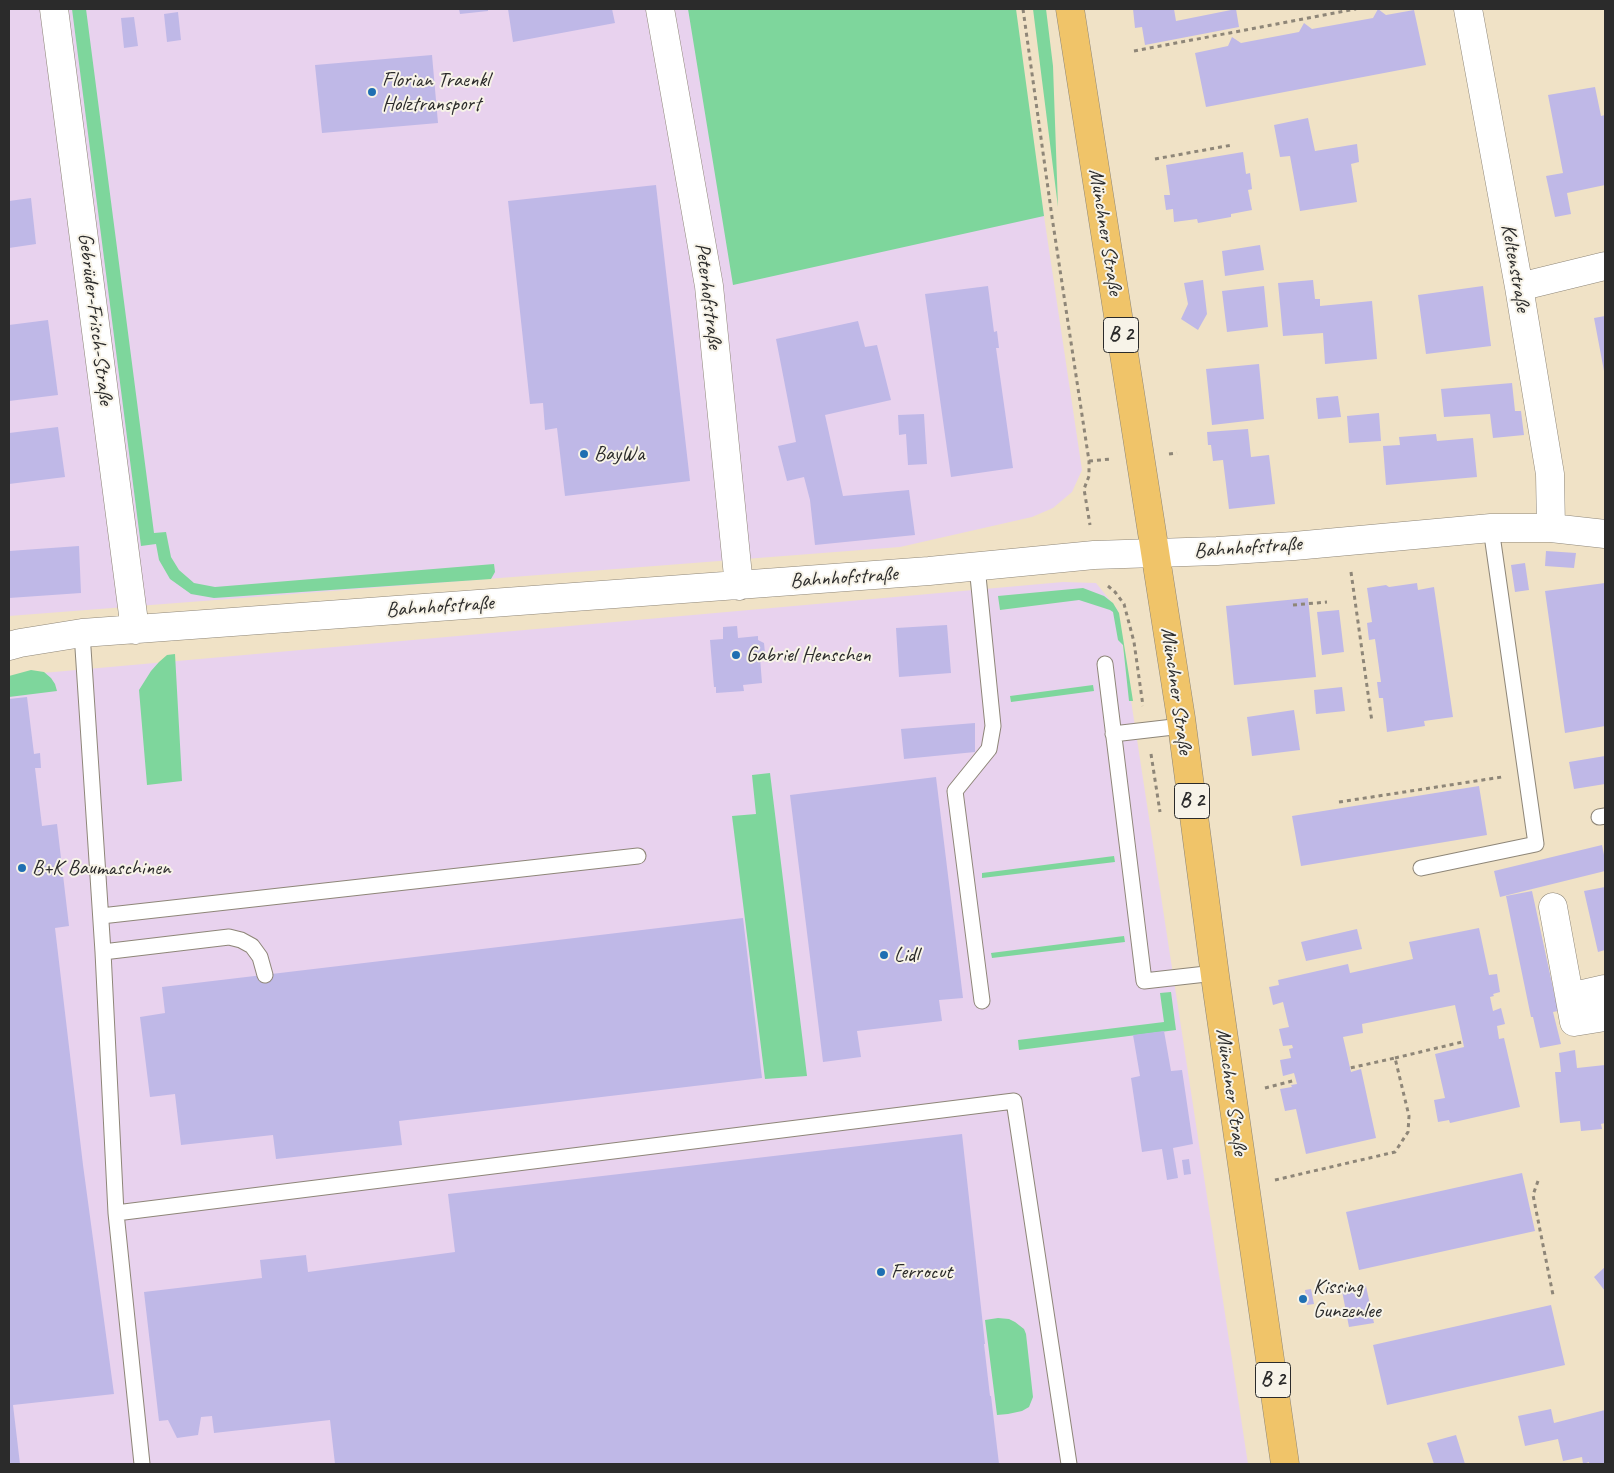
<!DOCTYPE html>
<meta charset="utf-8">
<style>
body{margin:0}
#map{position:relative;width:1614px;height:1473px;overflow:hidden;background:#f0e2c6;font-family:Caveat,sans-serif}
canvas{display:block}
.frame{position:absolute;inset:0;border:10px solid #2b2b2b;pointer-events:none}
</style>
<div id="map">
<canvas width="1614" height="1473"></canvas>
<div class="frame"></div>
</div>
<script>
const ctx = document.querySelector('canvas').getContext('2d');
ctx.lineJoin = 'round';
function paint(path, color) { ctx.fillStyle = color; ctx.fill(path, 'evenodd'); }
const shape = rows => new Path2D(rows.map(r => 'M' + r).join(''));
function stroke(path, color, width, dash) { ctx.strokeStyle = color; ctx.lineWidth = width; ctx.lineCap = dash ? 'butt' : 'round'; ctx.setLineDash(dash || []); ctx.stroke(path); }
function label(font, color, halo, rows, align = 'center') {
  ctx.font = font + ' Caveat,sans-serif'; ctx.lineWidth = 4; ctx.setLineDash([]); ctx.textBaseline = 'middle'; ctx.strokeStyle = halo; ctx.fillStyle = color; for (const [text, x, y, turn = 0] of rows) {
    ctx.save(); ctx.translate(x, y); ctx.rotate((+turn || 0) * Math.PI / 180); ctx.textAlign = isNaN(turn) ? turn : align; if (halo) ctx.strokeText(text, 0, 0); ctx.fillText(text, 0, 0); ctx.restore();
  }
}
paint(shape([
 [9,9,1013,9,1082,470,1072,492,1053,508,1032,517,900,547,9,616],
 [1063,582,1096,583,1117,609,1248,1464,9,1464,9,676]
]), '#e8d2ee');
paint(shape([
 [72,9,86,9,154,533,166,532,171,557,179,570,194,583,215,587,494,564,495,572,491,579,214,598,191,594,170,579,159,560,156,544,141,546],
 [688,9,1016,9,1044,216,733,285],
 [1033,9,1046,9,1053,66,1058,207],
 [1083,588,1104,596,1113,603,1119,613,1133,701,1129,701,1123,645,1118,640,1113,612,1110,610,1079,600,1000,610,998,596],
 [175,654,182,781,147,785,139,690,151,671,159,662,167,655],
 [31,670,44,672,51,678,55,684,57,691,9,697,9,676],
 [1093,685,1094,691,1011,702,1010,696],
 [770,773,807,1076,765,1079,732,816,756,814,752,775],
 [1114,856,1115,862,982,878,982,873],
 [1124,936,1125,942,992,958,991,953],
 [1171,992,1176,1030,1019,1050,1018,1040,1164,1022,1160,993],
 [998,1318,1009,1319,1015,1322,1024,1329,1026,1334,1033,1397,1029,1407,1022,1411,1008,1414,997,1415,985,1320]
]), '#7ed69c');
paint(shape([
 [459,9,488,9,488,11,460,14],
 [508,9,612,9,615,23,513,42],
 [1133,9,1174,9,1176,21,1236,9,1239,27,1145,45,1142,27,1135,28],
 [1378,9,1386,15,1414,10,1426,65,1206,107,1195,53,1228,46,1232,37,1241,43,1299,32,1304,23,1312,29,1373,18],
 [178,12,181,40,167,42,164,14],
 [134,17,138,46,124,48,121,18],
 [432,55,438,123,322,133,315,65],
 [1595,87,1601,116,1605,115,1605,185,1567,193,1571,214,1555,217,1546,176,1563,173,1548,95],
 [1308,118,1315,151,1357,144,1359,162,1351,164,1357,202,1300,211,1290,156,1280,157,1274,125],
 [1243,152,1246,174,1250,173,1252,189,1248,190,1252,210,1231,214,1231,217,1198,223,1197,219,1174,222,1173,209,1166,210,1164,195,1170,195,1166,165],
 [656,185,690,481,565,496,557,428,545,430,543,403,530,404,508,201],
 [31,198,36,244,9,248,9,201],
 [1260,245,1264,270,1225,276,1222,251],
 [1203,280,1207,314,1198,330,1181,319,1188,304,1184,283],
 [1313,280,1315,299,1320,299,1320,306,1372,301,1377,359,1325,364,1323,333,1283,336,1278,283],
 [988,286,994,332,997,331,999,348,996,348,1013,468,951,477,925,294],
 [1264,286,1268,327,1227,332,1222,291],
 [1483,286,1491,346,1426,354,1418,295],
 [1605,316,1605,371,1604,371,1594,318],
 [48,320,58,395,9,401,9,325],
 [858,321,865,347,877,345,891,400,825,415,843,496,909,490,915,535,815,545,810,500,804,477,787,481,778,446,796,442,776,339],
 [1259,364,1264,419,1212,425,1206,369],
 [1512,383,1515,411,1521,411,1524,435,1493,438,1490,414,1444,417,1441,389],
 [1338,396,1341,417,1318,419,1316,398],
 [1379,413,1381,441,1349,443,1347,416],
 [924,414,927,464,908,465,906,434,899,435,898,415],
 [58,427,65,477,9,484,9,433],
 [1248,429,1251,457,1269,455,1275,504,1229,509,1223,460,1213,461,1211,445,1208,445,1207,432],
 [1436,434,1437,441,1473,438,1477,477,1386,485,1383,446,1400,445,1399,437],
 [79,546,81,593,9,598,9,551],
 [1546,551,1576,553,1574,568,1545,566],
 [1525,563,1529,590,1515,592,1511,565],
 [1417,583,1418,590,1434,587,1453,717,1424,721,1425,726,1387,732,1383,698,1379,698,1377,682,1381,682,1375,639,1369,640,1367,623,1372,622,1367,588,1386,585,1389,587],
 [1605,583,1605,726,1565,733,1545,591],
 [1308,598,1316,677,1234,685,1226,606],
 [1339,610,1344,652,1322,655,1317,612],
 [947,625,951,673,899,677,896,628],
 [737,626,738,638,758,636,758,640,764,643,765,653,760,658,762,683,743,685,744,691,716,693,716,687,714,687,710,640,723,639,723,627],
 [1342,687,1345,711,1316,714,1314,690],
 [27,697,34,754,40,753,41,768,35,768,42,826,57,824,69,926,55,928,83,1165,114,1394,13,1405,20,1464,9,1464,9,699],
 [1294,710,1300,750,1252,756,1247,717],
 [975,723,975,752,904,759,901,729],
 [1605,756,1605,784,1574,789,1569,762],
 [936,777,963,998,939,1000,942,1021,857,1031,861,1057,823,1062,790,795],
 [1479,786,1487,835,1301,866,1292,816],
 [1602,845,1605,860,1605,871,1500,897,1494,871],
 [1605,887,1605,950,1598,952,1584,891],
 [1532,891,1558,1011,1553,1012,1561,1044,1540,1048,1533,1017,1531,1017,1506,896],
 [743,918,762,1078,399,1121,402,1145,276,1159,273,1135,181,1145,175,1094,150,1097,140,1017,165,1013,162,987],
 [1479,928,1489,975,1497,974,1500,992,1493,994,1494,996,1490,997,1493,1011,1501,1008,1505,1024,1497,1026,1499,1039,1504,1038,1520,1107,1450,1123,1449,1120,1438,1122,1434,1100,1445,1098,1435,1054,1464,1047,1455,1005,1362,1024,1363,1033,1343,1037,1351,1072,1361,1069,1376,1138,1306,1154,1296,1109,1285,1111,1280,1089,1292,1087,1291,1085,1297,1084,1294,1073,1283,1076,1280,1060,1291,1058,1289,1049,1293,1048,1292,1045,1283,1046,1279,1029,1289,1027,1283,1002,1273,1005,1269,987,1279,985,1278,980,1348,964,1350,973,1413,959,1409,942],
 [1357,929,1362,949,1306,961,1301,942],
 [1164,1031,1171,1071,1182,1070,1193,1144,1173,1148,1178,1178,1167,1180,1162,1149,1142,1152,1131,1078,1140,1076,1133,1035],
 [1575,1050,1577,1068,1605,1065,1605,1123,1601,1124,1602,1129,1581,1131,1580,1121,1560,1123,1555,1072,1561,1072,1559,1053],
 [962,1134,985,1344,984,1344,990,1396,991,1396,999,1464,335,1464,330,1420,214,1433,212,1416,201,1417,198,1435,177,1438,168,1420,159,1421,144,1292,262,1278,260,1260,306,1255,308,1272,455,1252,448,1194],
 [1189,1159,1191,1174,1184,1175,1182,1160],
 [1522,1173,1535,1231,1359,1270,1346,1212],
 [1605,1267,1605,1291,1594,1277],
 [1366,1286,1374,1323,1349,1327,1342,1291],
 [1311,1289,1314,1304,1307,1305,1305,1290],
 [1551,1305,1565,1365,1387,1405,1373,1345],
 [1551,1409,1554,1423,1605,1410,1605,1464,1589,1464,1589,1462,1583,1464,1582,1457,1563,1461,1558,1439,1525,1446,1518,1416],
 [1456,1435,1465,1464,1434,1464,1427,1443]
]), '#bfb8e7');
const lane = shape([
 [977,566,993,726,989,749,955,791,982,1001],
 [82,633,103,952,116,1213,142,1464],
 [1105,664,1144,981,1215,973],
 [1113,734,1182,726],
 [1599,817,1605,816],
 [1421,868,1536,844,1491,528],
 [101,916,638,856],
 [103,952,229,937,241,940,252,946,260,957,265,975],
 [116,1213,1014,1101,1069,1464]
]);
const street = shape([
 [54,9,135,630],
 [660,9,709,286,739,586],
 [1468,9,1519,287,1550,474,1551,528],
 [1519,287,1605,266],
 [9,646,20,643,82,633,929,571,1094,555,1217,551,1294,546,1491,528,1551,528,1605,534],
 [1553,907,1574,1022,1605,1017],
 [1570,997,1605,989]
]);
const primary = shape([
 [1070,9,1181,718,1216,983,1285,1464]
]);
stroke(lane, '#8e8678', 17);
stroke(street, '#8e8678', 29);
stroke(primary, '#8e8678', 29);
stroke(shape([
 [1023,9,1052,217,1089,461,1089,476,1084,489,1090,525],
 [1134,51,1356,9],
 [1155,159,1232,145],
 [1169,454,1177,453],
 [1089,461,1111,459],
 [1351,572,1372,722],
 [1108,586,1115,592,1124,604,1134,642,1143,706],
 [1293,605,1327,602],
 [1151,754,1160,812],
 [1339,802,1502,777],
 [1395,1058,1462,1042],
 [1265,1088,1296,1080],
 [1275,1180,1395,1152,1408,1132,1409,1116,1395,1058,1350,1068],
 [1538,1181,1533,1195,1553,1295]
]), '#8e8678', 3, [4, 4]);
stroke(lane, '#fff', 15);
stroke(street, '#fff', 28);
stroke(primary, '#f0c469', 28);
for (const [x, y, r, color] of [
 [372,92,5,"#1f6fb2"],
 [584,454,5,"#1f6fb2"],
 [736,655,5,"#1f6fb2"],
 [22,868,5,"#1f6fb2"],
 [884,955,5,"#1f6fb2"],
 [881,1272,5,"#1f6fb2"],
 [1303,1299,5,"#1f6fb2"]
]) { const dot = new Path2D(); dot.arc(x, y, r, 0, 2 * Math.PI); ctx.fillStyle = color; ctx.fill(dot); stroke(dot, '#f7f3e8', 2); }
for (const [x, y, w] of [
 [1121,335,35],
 [1192,801,35],
 [1273,1380,35]
]) { const box = new Path2D(); box.roundRect(x - w / 2, y - 17.5, w, 35, 4); ctx.fillStyle = '#f7f3e8'; ctx.fill(box); stroke(box, '#2b2b2b', 1); }
label('bold 20px', '#2b2b2b', null, [
 ["B 2",1121,335],
 ["B 2",1192,801],
 ["B 2",1273,1380]
]);
label('21px', '#2b2b2b', '#f7f3e8', [
 ["Florian Traenkl",382,80],
 ["Holztransport",382,104],
 ["BayWa",594,454],
 ["Gabriel Henschen",746,655],
 ["B+K Baumaschinen",32,868],
 ["Lidl",894,955],
 ["Ferrocut",891,1272],
 ["Kissing",1313,1287],
 ["Gunzenlee",1313,1311]
], 'left');
label('21px', '#2b2b2b', '#f7f3e8', [
 ["Münchner Straße",1105,232,81],
 ["Keltenstraße",1515,268,80],
 ["Peterhofstraße",708,296,83],
 ["Gebrüder-Frisch-Straße",95,319,83],
 ["Bahnhofstraße",1248,548,-4],
 ["Bahnhofstraße",844,578,-4],
 ["Bahnhofstraße",440,607,-4],
 ["Münchner Straße",1176,691,82],
 ["Münchner Straße",1231,1092,82]
]);
</script>
